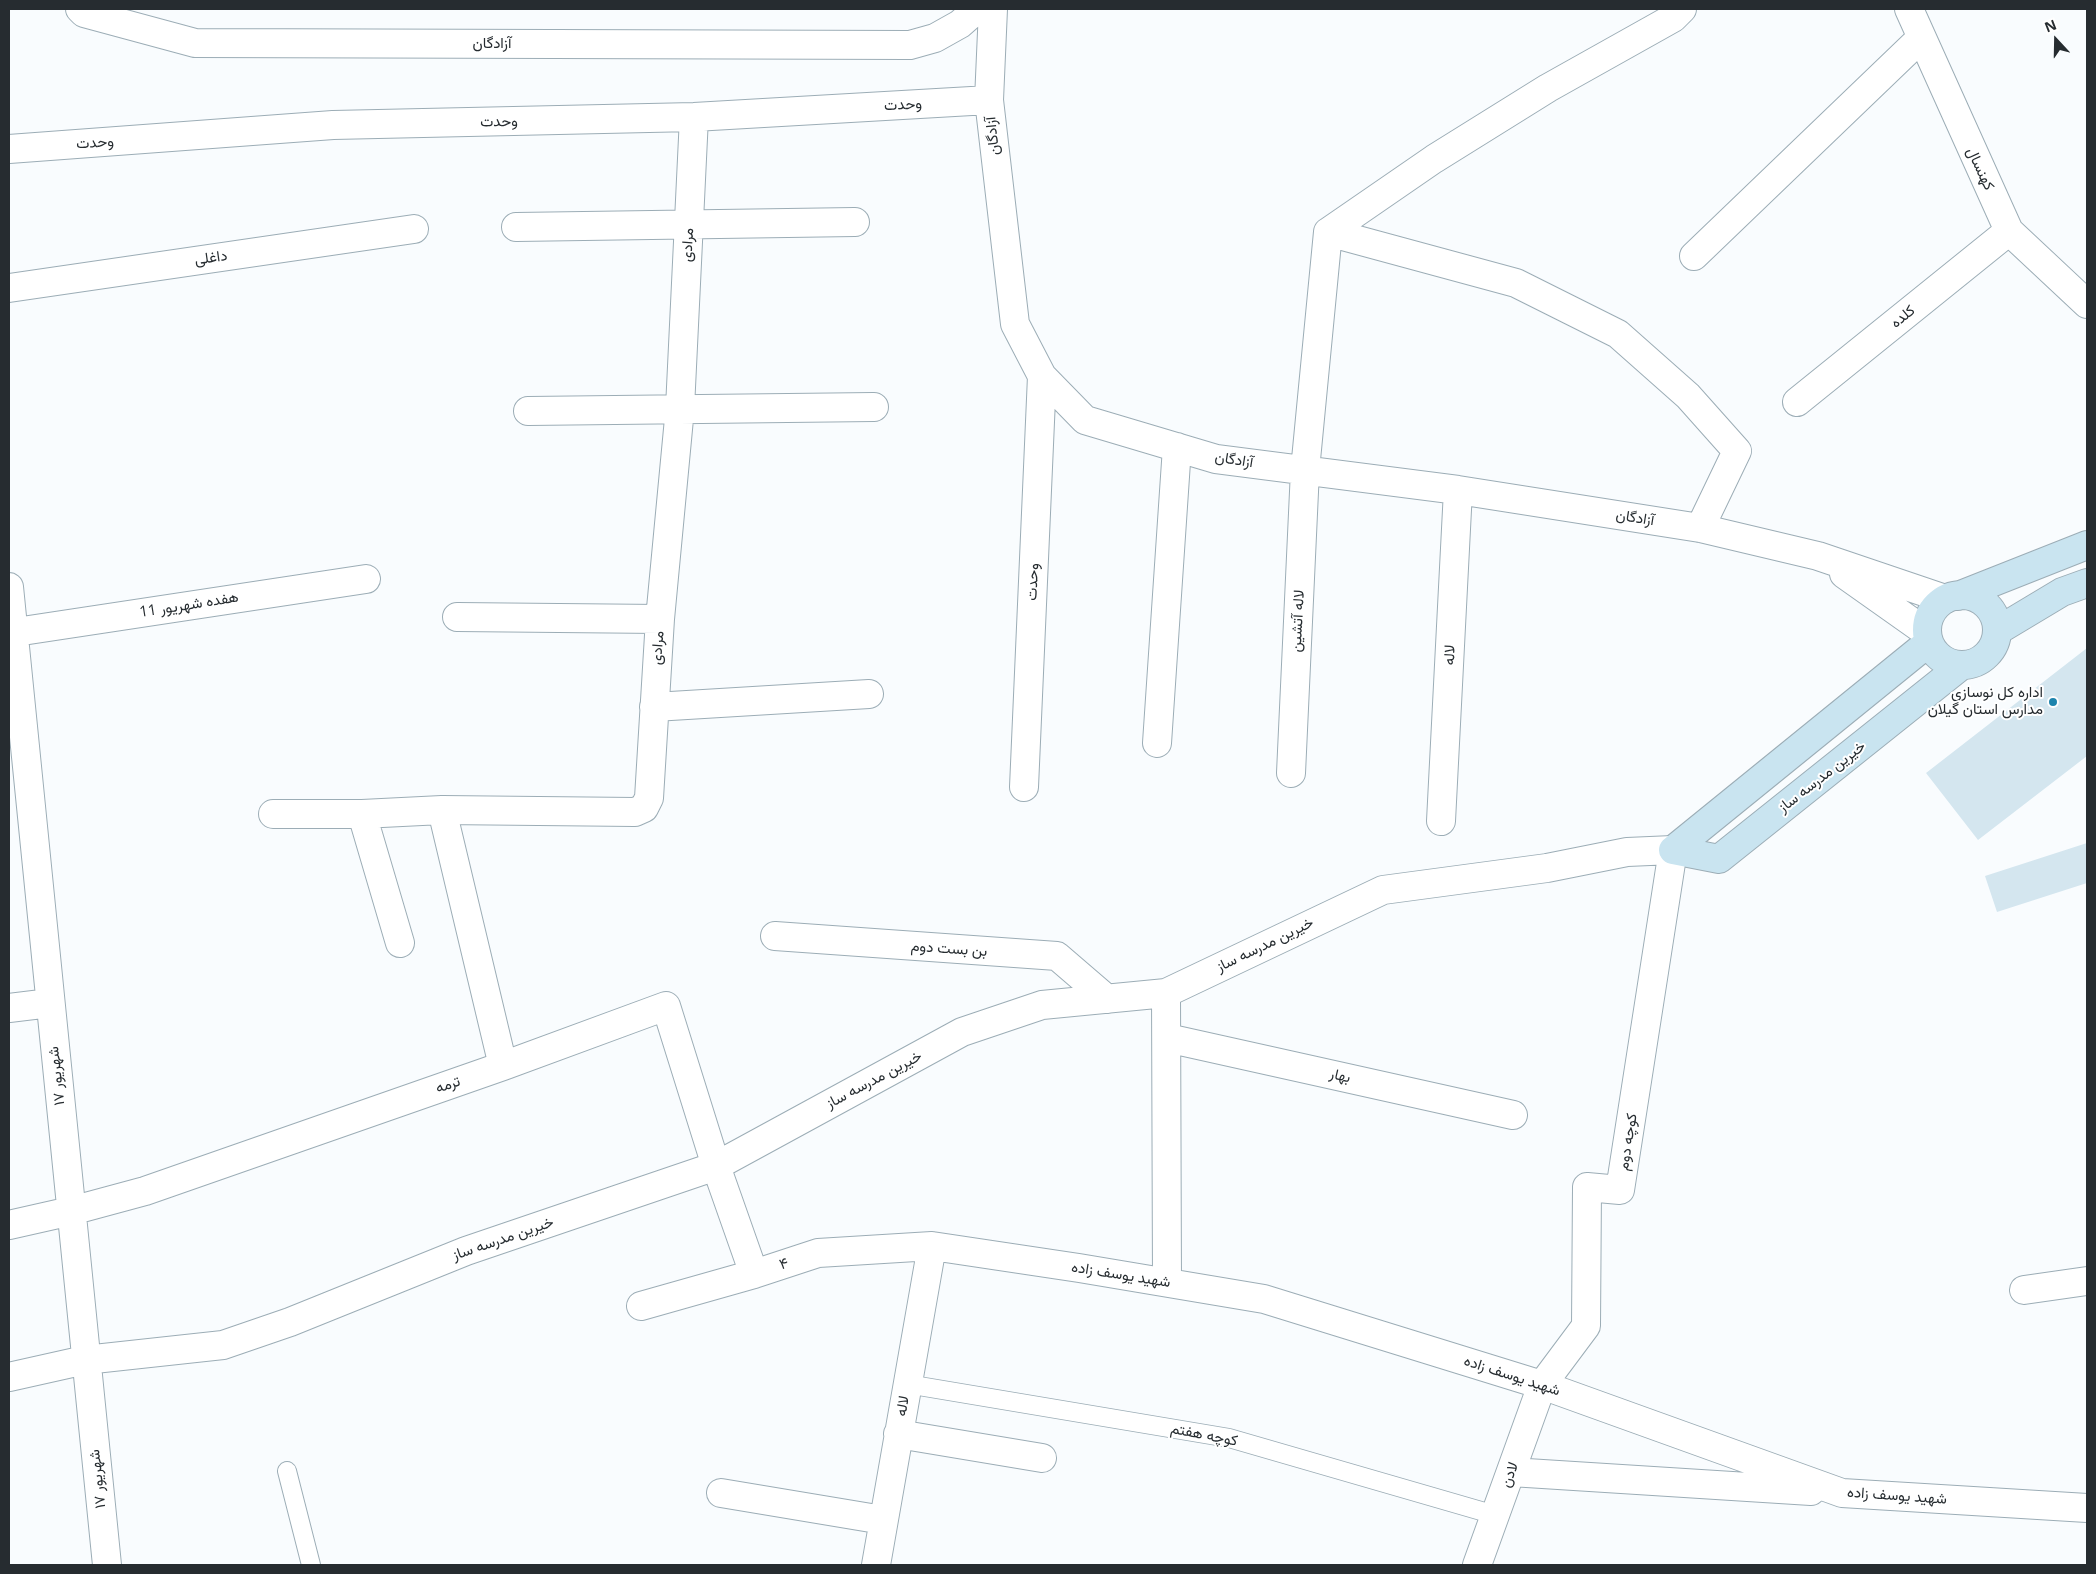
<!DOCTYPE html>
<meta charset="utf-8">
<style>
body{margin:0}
#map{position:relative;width:2096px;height:1574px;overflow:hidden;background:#f9fcfe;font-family:"Open Sans",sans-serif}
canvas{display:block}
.frame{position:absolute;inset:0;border:10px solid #262c30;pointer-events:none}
.north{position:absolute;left:2031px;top:15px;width:50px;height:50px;-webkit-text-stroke:4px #fff;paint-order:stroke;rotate:339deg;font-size:14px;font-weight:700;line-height:20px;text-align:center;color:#262c30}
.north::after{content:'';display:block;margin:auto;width:18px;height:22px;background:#262c30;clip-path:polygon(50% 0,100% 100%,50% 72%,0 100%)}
</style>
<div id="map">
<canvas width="2096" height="1574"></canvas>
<div class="frame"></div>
<div class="north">N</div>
</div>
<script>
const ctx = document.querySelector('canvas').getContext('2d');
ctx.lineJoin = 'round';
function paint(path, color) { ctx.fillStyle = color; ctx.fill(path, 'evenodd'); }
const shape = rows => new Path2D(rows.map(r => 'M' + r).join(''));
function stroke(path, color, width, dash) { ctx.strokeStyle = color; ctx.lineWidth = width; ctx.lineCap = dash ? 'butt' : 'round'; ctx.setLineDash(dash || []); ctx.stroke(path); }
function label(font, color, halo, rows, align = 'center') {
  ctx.font = font + ' "Open Sans",Vazirmatn,sans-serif'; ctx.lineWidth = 4; ctx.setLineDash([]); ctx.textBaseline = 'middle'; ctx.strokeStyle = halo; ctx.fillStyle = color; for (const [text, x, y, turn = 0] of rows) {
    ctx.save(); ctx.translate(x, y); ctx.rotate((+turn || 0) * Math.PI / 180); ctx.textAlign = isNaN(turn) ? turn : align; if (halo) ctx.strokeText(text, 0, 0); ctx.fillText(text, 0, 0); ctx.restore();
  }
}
paint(shape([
 [2087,648,2087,756,1978,840,1926,773],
 [2087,843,2087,883,1997,912,1985,876]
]), '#d4e6ef');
const lane = shape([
 [907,1384,1229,1438,1495,1515],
 [287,1471,311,1565]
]);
const street = shape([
 [80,9,84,13,195,43,910,45,935,38,960,24,977,9],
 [993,9,989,100,1015,324,1042,376,1085,420,1216,459,1458,490,1700,528,1818,556,1945,599],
 [1909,9,2009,231,2087,304],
 [9,149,333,125,694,117,989,100],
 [516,227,855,222],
 [1328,232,1516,283,1618,334,1688,396,1737,451,1700,528],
 [1694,256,1921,38],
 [9,288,414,229],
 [1797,402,2009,231],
 [528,411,874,407],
 [1844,574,1926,632],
 [9,587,107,1565],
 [457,617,660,619],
 [9,633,366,579],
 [654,707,869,694],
 [1157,743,1177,447],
 [1291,773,1305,470,1328,232,1434,159,1548,88,1673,18,1682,9],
 [1024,787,1042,376],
 [442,810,503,1066],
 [273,814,362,814,442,810,635,812,644,808,649,798,660,619,680,408,694,117],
 [362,814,400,943],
 [1441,821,1458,490],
 [775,936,1057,956,1107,999],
 [1166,993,1167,1282],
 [9,1008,50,1003],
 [1167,1038,1513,1115],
 [9,1225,71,1211,145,1191,503,1066,666,1006,716,1166,754,1274],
 [2024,1290,2087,1281],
 [641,1306,754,1274,818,1253,932,1246,1079,1268,1264,1299,1542,1385,1842,1493,2087,1508],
 [9,1377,85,1360,223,1345,290,1322,466,1251,716,1166,962,1032,1042,1005,1166,993,1383,890,1547,868,1627,852,1673,850,1620,1190,1587,1187,1586,1326,1542,1385,1477,1565],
 [898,1434,1042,1458],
 [1511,1472,1811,1491],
 [721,1493,883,1520],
 [876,1565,932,1246]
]);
const secondary = shape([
 '1927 630a35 35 0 1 1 70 0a35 35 0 1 1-70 0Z',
 [1958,596,2087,545],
 [1997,631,2062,592,2087,583],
 [1673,850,1719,859,1962,665],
 [1673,850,1928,643]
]);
stroke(lane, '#9cadb6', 20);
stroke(street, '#9cadb6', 30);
stroke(secondary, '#9cadb6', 30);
stroke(lane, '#fff', 18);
stroke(street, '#fff', 28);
stroke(secondary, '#c9e4f0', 28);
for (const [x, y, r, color] of [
 [2053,702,5,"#1d84ad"]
]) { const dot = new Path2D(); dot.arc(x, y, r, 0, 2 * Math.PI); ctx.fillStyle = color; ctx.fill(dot); stroke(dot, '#fff', 2); }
label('15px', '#262c30', '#fff', [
 ["آزادگان",492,44],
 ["وحدت",903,105,-3],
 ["وحدت",499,122,-1],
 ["آزادگان",993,136,-96],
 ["وحدت",95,143,-4],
 ["کهنسال",1980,169,65],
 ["مرادی",688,245,-87],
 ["داغلی",211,258,-8],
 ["کلده",1903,317,-39],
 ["آزادگان",1234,460,9],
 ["آزادگان",1635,518,9],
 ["وحدت",1033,582,-87],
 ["هفده شهریور 11",189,605,-9],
 ["لاله آتشین",1298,621,-87],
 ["مرادی",658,648,-86],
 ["لاله",1450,655,-87],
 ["خیرین مدرسه ساز",1822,777,-38],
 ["خیرین مدرسه ساز",1265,945,-26],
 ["بن بست دوم",949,949,4],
 ["۱۷ شهریور",57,1076,-96],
 ["بهار",1340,1076,13],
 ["خیرین مدرسه ساز",874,1080,-28],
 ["ترمه",448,1085,-19],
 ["کوچه دوم",1628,1142,-81],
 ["خیرین مدرسه ساز",503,1239,-19],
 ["۴",784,1264,-18],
 ["شهید یوسف زاده",1121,1275,9],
 ["شهید یوسف زاده",1512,1376,18],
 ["لاله",903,1406,-80],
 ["کوچه هفتم",1204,1435,11],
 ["لادن",1510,1475,-70],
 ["۱۷ شهریور",98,1479,-96],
 ["شهید یوسف زاده",1897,1496,4]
]);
label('15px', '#262c30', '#fff', [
 ["اداره کل نوسازی",2043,693],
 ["مدارس استان گیلان",2043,710]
], 'right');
</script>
